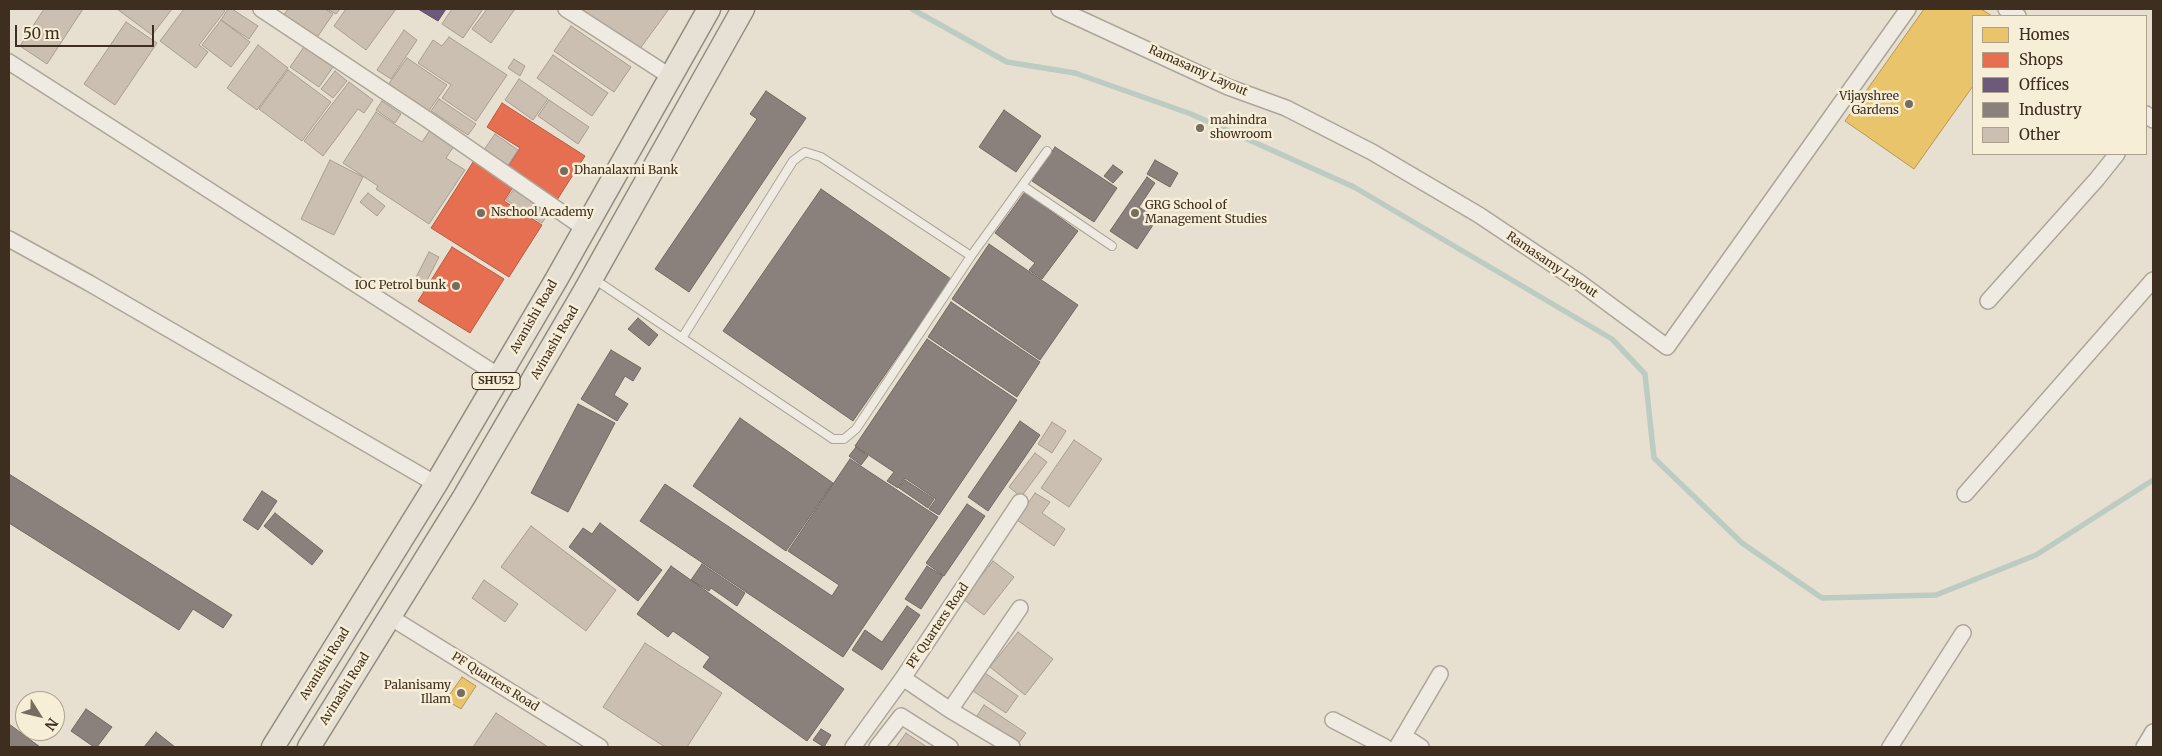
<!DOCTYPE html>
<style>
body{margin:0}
#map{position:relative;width:2162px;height:756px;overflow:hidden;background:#e7e0d1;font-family:Merriweather,serif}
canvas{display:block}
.frame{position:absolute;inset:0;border:10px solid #3d2e20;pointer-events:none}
.legend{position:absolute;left:1972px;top:15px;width:175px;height:140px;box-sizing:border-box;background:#f7eed8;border:1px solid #ada18e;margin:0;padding:6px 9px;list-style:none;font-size:15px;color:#3d2e20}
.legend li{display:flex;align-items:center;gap:10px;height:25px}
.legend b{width:25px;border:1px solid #ada18e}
.north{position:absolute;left:15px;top:691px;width:50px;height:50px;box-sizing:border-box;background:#f7eed8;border:1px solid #ada18e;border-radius:50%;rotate:126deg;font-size:14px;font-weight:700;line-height:20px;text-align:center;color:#3d2e20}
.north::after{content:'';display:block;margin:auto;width:18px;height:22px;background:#786c5e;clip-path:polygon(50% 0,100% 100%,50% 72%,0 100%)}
.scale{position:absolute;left:15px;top:25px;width:139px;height:22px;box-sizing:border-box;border:2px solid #3d2e20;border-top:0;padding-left:6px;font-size:15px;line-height:18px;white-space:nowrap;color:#3d2e20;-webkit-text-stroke:4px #f7eed8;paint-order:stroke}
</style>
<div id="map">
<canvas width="2162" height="756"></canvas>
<div class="frame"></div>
<ul class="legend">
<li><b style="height:14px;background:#e9c46a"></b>Homes</li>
<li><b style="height:14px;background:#e76f51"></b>Shops</li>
<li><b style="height:14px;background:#6d597a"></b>Offices</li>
<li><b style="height:14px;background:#8a817c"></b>Industry</li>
<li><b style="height:14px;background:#cbbfb2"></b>Other</li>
</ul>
<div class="north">N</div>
<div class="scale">50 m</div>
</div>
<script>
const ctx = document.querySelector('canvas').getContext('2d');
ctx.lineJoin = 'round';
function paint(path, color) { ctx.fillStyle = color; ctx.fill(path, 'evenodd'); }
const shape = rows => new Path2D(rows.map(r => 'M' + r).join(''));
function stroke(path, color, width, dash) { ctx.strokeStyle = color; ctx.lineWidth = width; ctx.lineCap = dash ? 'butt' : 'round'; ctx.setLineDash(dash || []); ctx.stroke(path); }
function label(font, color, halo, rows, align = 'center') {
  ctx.font = font + ' Merriweather,serif'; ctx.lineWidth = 5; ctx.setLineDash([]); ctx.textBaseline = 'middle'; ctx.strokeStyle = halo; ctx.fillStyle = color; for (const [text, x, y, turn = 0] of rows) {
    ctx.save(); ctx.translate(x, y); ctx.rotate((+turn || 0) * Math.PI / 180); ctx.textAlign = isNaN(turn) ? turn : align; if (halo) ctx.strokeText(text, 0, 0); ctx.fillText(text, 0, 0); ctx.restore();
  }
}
const homes = shape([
 [1924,9,1981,9,1992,16,1973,16,1973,86,1914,169,1845,121,1924,9],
 [462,677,476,686,461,709,446,700,462,677]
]);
paint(homes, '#e9c46a');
stroke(homes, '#b59754', 1);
const shops = shape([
 [502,103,585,156,557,200,507,168,520,148,487,127,502,103],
 [475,159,515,184,504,201,542,225,509,277,431,228,475,159],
 [452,247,504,279,470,333,418,301,452,247]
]);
paint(shops, '#e76f51');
stroke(shops, '#b45c42', 1);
const offices = shape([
 [418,9,446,9,438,21,418,9]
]);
paint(offices, '#6d597a');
stroke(offices, '#5f4c5f', 1);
const industry = shape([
 [766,91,806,118,689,292,655,269,757,119,750,114,766,91],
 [1004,110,1041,136,1016,172,979,147,1004,110],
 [1055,147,1117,188,1094,222,1032,181,1055,147],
 [1155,160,1178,173,1170,187,1147,174,1155,160],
 [1113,165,1123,172,1113,183,1104,176,1113,165],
 [1147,177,1155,183,1139,207,1157,219,1137,249,1110,231,1147,177],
 [821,189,951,279,853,421,723,331,821,189],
 [1025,192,1078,231,1042,279,1029,270,1035,263,995,233,1025,192],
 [989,244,1078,305,1040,360,952,299,989,244],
 [951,302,1040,362,1017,397,928,337,951,302],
 [638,318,658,335,649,346,628,329,638,318],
 [927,339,1017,400,939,515,929,509,936,499,905,478,898,488,887,481,894,472,855,446,927,339],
 [611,350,641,368,633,381,625,376,614,395,628,404,617,421,581,399,611,350],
 [578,404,615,423,568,512,531,493,578,404],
 [740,418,833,483,786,551,693,486,740,418],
 [1020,421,1040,435,988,511,968,497,1020,421],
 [856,447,868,456,861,465,849,456,856,447],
 [850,459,938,517,843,657,640,521,665,484,832,596,839,585,788,551,850,459],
 [9,474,232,615,223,628,193,609,179,630,9,523,9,474],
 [905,480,934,499,928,508,899,488,905,480],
 [262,491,277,501,258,530,243,520,262,491],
 [967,504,985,516,944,576,926,563,967,504],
 [275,513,323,551,312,565,264,526,275,513],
 [600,523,662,570,638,601,569,547,583,528,592,534,600,523],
 [702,564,745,593,737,606,711,588,709,591,691,580,702,564],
 [671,566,844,689,807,741,703,667,710,657,673,631,668,637,637,614,671,566],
 [927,566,943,576,921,609,905,599,927,566],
 [907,606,920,615,882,670,852,650,865,630,882,642,907,606],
 [86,709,112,727,97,747,94,747,71,731,86,709],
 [9,724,40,747,9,747,9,724],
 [821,729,831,735,824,747,813,740,821,729],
 [156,732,175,747,144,747,156,732]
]);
paint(industry, '#8a817c');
stroke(industry, '#736860', 1);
stroke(shape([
 [912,9,1007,62,1075,73,1191,114,1354,187,1612,339,1645,374,1654,458,1742,543,1822,598,1936,595,2036,555,2153,480]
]), '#bcccc2', 5.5);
const building = shape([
 [44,9,83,9,47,64,20,46,44,9],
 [117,9,172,9,152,35,117,9],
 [184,9,222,9,225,11,199,45,208,52,196,68,160,41,184,9],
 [228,9,232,9,258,26,249,39,221,20,228,9],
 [288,9,325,9,333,14,316,39,283,16,288,9],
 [327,9,340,9,336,14,327,9],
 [346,9,396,9,366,50,334,26,346,9],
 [452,9,483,9,463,38,442,24,452,9],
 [487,9,515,9,491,43,472,29,487,9],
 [581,9,669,9,639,50,581,9],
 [221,20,250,42,231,67,202,45,221,20],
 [126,22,157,43,115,105,84,84,126,22],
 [571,26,631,67,614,92,554,51,571,26],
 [404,30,417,40,391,79,377,70,404,30],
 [449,37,507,75,476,121,442,98,451,85,418,63,433,40,442,46,449,37],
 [258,45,288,68,257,110,227,88,258,45],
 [304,47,333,67,319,87,290,67,304,47],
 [553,55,608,93,592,116,537,78,553,55],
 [407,58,447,85,428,112,388,85,407,58],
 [514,59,525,66,520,76,508,68,514,59],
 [288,70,331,102,302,141,259,109,288,70],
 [335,71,347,81,333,98,321,89,335,71],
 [519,79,548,99,533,120,505,100,519,79],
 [349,82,373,100,364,113,358,109,323,156,304,141,349,82],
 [439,99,476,124,468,135,431,111,439,99],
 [549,100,589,127,578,144,538,116,549,100],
 [382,101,401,114,395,123,376,110,382,101],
 [376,112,422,142,430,130,454,146,446,158,465,170,429,224,376,189,378,186,343,163,376,112],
 [495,134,518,150,505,170,481,154,495,134],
 [330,160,363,177,334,235,301,219,330,160],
 [514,189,549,212,542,223,506,200,514,189],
 [368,193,385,206,377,216,360,202,368,193],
 [429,252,439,257,422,290,412,285,429,252],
 [1052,422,1066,431,1052,453,1038,444,1052,422],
 [1074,440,1102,459,1069,507,1041,488,1074,440],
 [1035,453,1047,462,1021,497,1009,487,1035,453],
 [1035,493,1050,502,1042,513,1065,529,1054,546,1017,520,1035,493],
 [531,526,616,590,586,631,501,567,531,526],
 [993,561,1014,577,984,615,963,599,993,561],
 [484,580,518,604,505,622,472,598,484,580],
 [1018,632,1053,659,1025,695,990,667,1018,632],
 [645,643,722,693,687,747,665,747,603,707,645,643],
 [985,673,1018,696,1006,713,973,691,985,673],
 [984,705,1026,733,1016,747,975,719,984,705],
 [496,713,548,747,473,747,496,713],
 [906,733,927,747,896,747,906,733]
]);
paint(building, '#cbbfb2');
stroke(building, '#a89c90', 1);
const lane = shape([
 [1023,186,1112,246],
 [594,279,833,439,844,439,856,429,971,256,1047,151],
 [682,338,793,161,805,152,821,157,971,256]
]);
const street = shape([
 [261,9,428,120,584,228],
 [566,9,671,77],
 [1059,9,1228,87,1286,108,1372,152,1479,215,1579,282,1667,347,1908,9],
 [2006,9,2018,16],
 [9,62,499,376],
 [2146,114,2153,120],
 [9,239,89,283,436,484],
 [1988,301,2097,179,2117,154],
 [1965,494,2153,280],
 [390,617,600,747],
 [903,678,950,710,1012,747],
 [950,710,1020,608],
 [1333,720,1385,747],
 [1404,736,1421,747],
 [853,747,903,678,1020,502],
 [877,747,901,716,950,747],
 [1397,747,1440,674],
 [1890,747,1963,633],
 [2144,747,2153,732]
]);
const primary = shape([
 [273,747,436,484,556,280,709,9],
 [309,747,464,497,584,292,743,9]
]);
stroke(lane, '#ada599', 10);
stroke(street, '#ada599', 18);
stroke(primary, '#928b80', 25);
stroke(lane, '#efebe3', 8);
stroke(street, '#efebe3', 15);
stroke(primary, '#e6e1d4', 22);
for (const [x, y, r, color] of [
 [1909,104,5,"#786c5e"],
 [1200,128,5,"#786c5e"],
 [564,171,5,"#786c5e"],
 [481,213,5,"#786c5e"],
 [1135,213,5,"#786c5e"],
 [456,286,5,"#786c5e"],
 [461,693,5,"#786c5e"]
]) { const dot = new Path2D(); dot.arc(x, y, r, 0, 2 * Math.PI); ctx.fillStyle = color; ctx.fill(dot); stroke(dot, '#f7eed8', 2); }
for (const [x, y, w] of [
 [496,381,48]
]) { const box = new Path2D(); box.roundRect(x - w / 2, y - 8.5, w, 17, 4); ctx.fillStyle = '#f7eed8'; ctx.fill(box); stroke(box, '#3d2e20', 1); }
label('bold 11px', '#3d2e20', null, [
 ["SHU52",496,381]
]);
label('12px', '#3d2e20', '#f7eed8', [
 ["Ramasamy Layout",1198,71,24],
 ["Ramasamy Layout",1552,265,34],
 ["Avanishi Road",534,317,-60],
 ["Avinashi Road",555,343,-60],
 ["PF Quarters Road",938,626,-56],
 ["Avanishi Road",325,664,-58],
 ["PF Quarters Road",495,682,32],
 ["Avinashi Road",345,689,-58]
]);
label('12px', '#3d2e20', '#f7eed8', [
 ["Vijayshree",1899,97,"right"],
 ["Gardens",1899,111,"right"],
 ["mahindra",1210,121],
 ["showroom",1210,135],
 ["Dhanalaxmi Bank",574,171],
 ["GRG School of",1145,206],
 ["Management Studies",1145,220],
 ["Nschool Academy",491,213],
 ["IOC Petrol bunk",446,286,"right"],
 ["Palanisamy",451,686,"right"],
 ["Illam",451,700,"right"]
], 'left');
</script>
